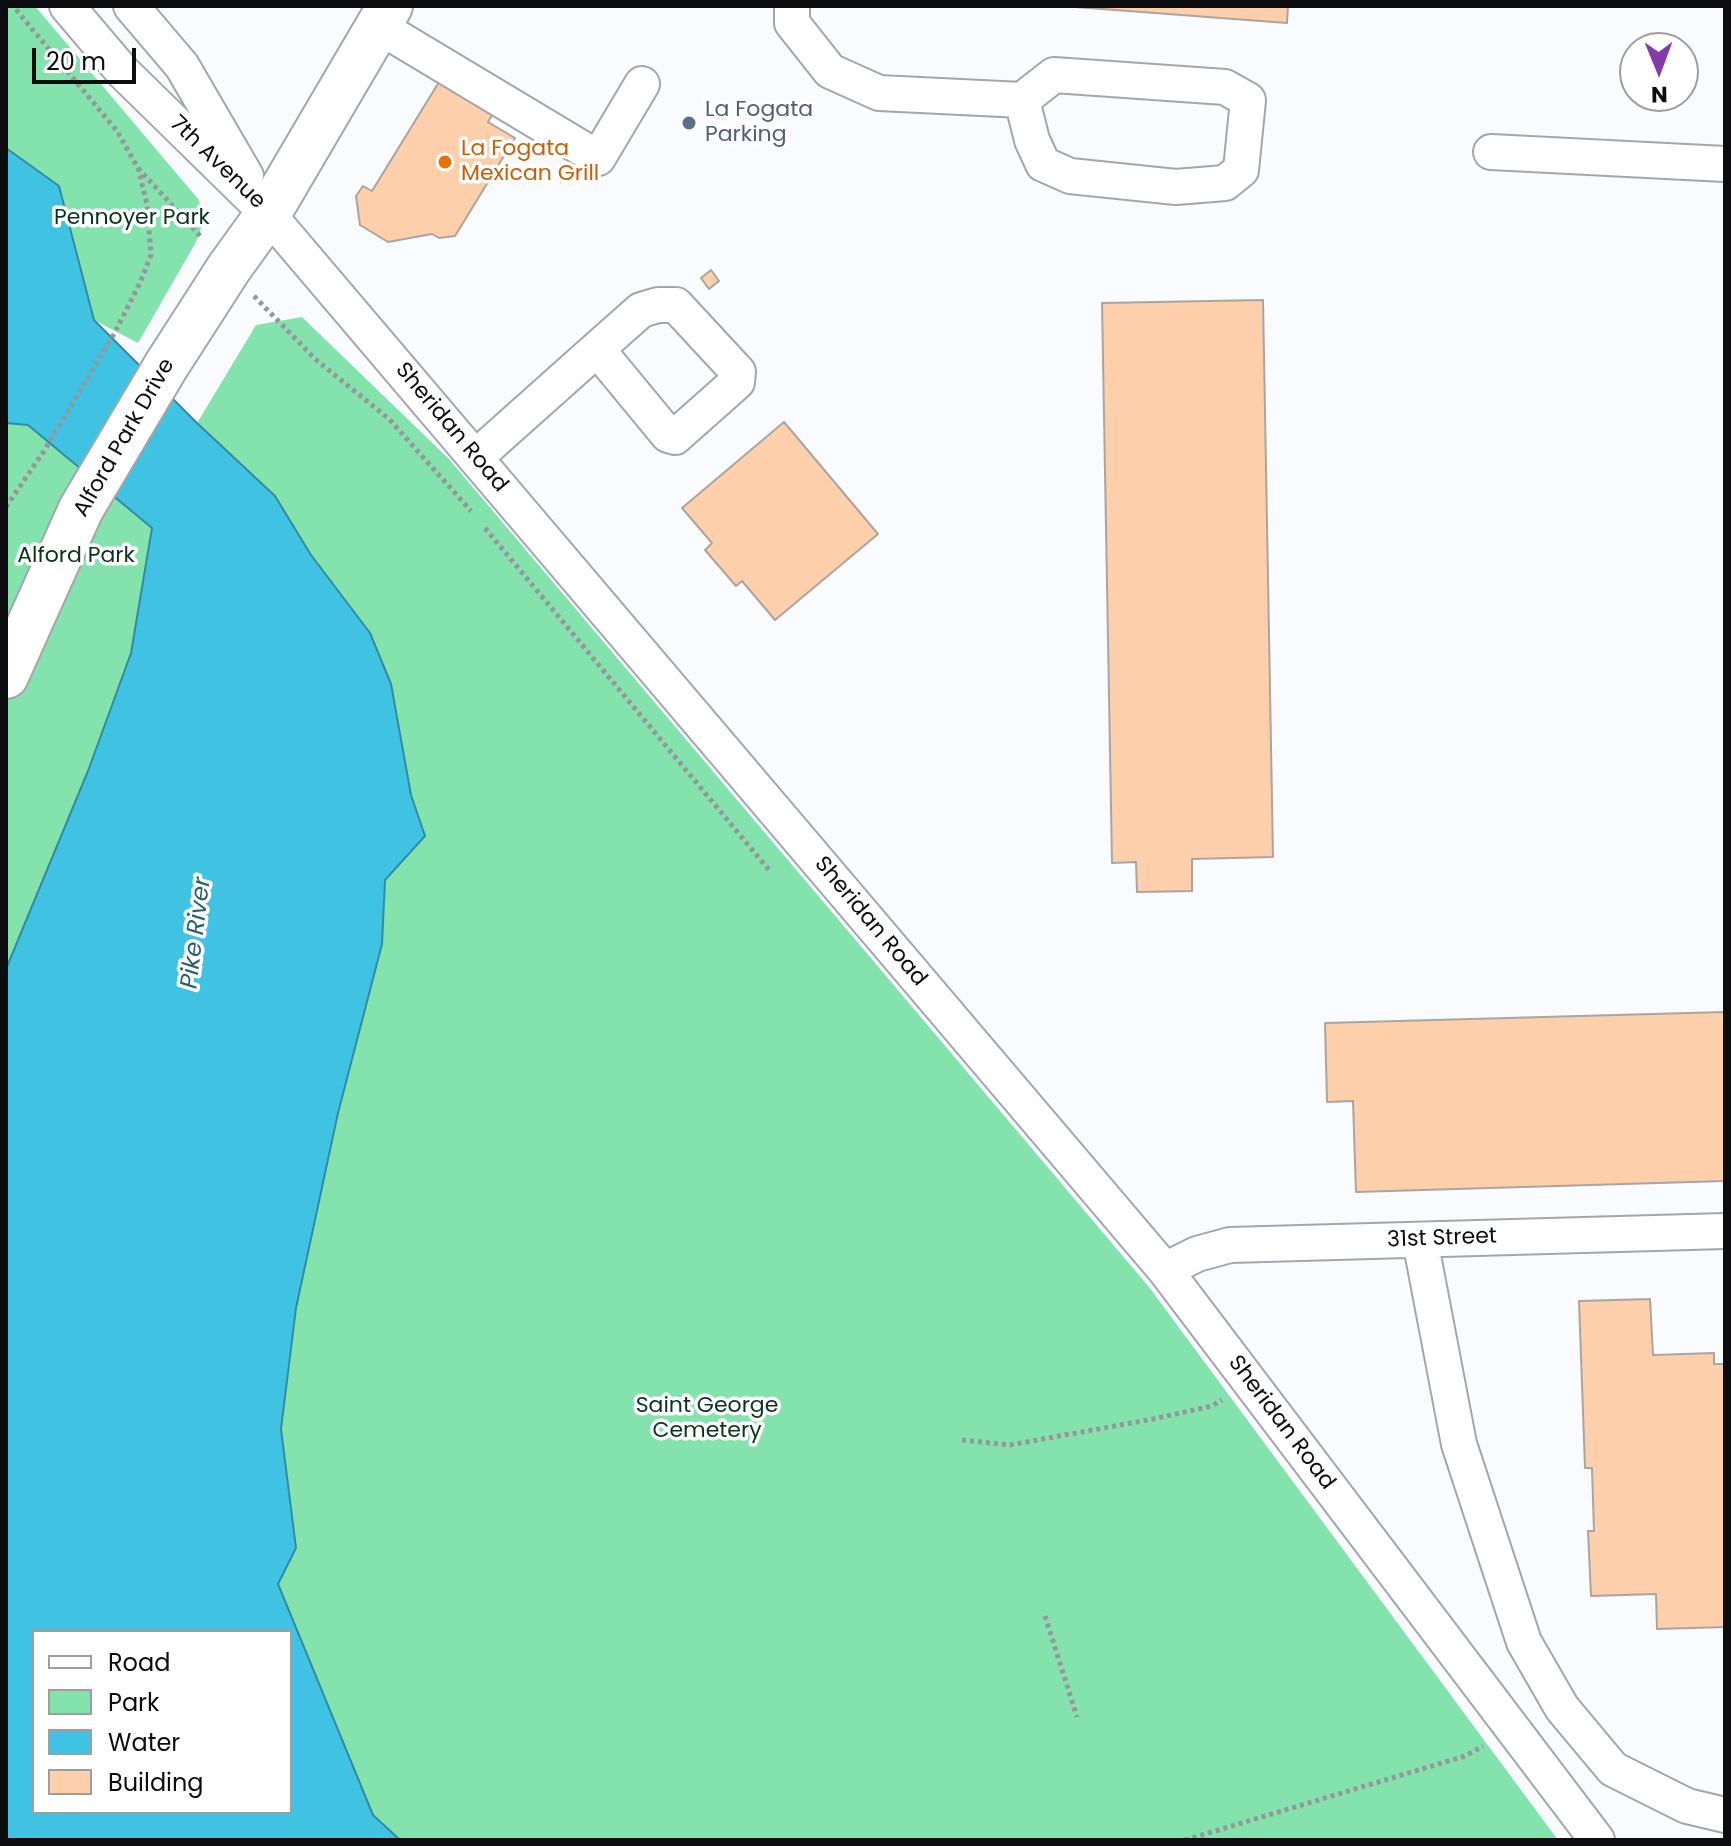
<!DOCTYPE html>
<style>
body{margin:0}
#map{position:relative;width:1731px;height:1846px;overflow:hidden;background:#f9fbff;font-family:Poppins,sans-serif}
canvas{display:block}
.frame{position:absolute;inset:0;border:8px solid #0d0d0f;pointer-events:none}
.legend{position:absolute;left:32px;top:1630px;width:260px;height:184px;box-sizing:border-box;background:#fff;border:2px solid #9e9e9f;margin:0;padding:10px 14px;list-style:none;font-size:24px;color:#0d0d0f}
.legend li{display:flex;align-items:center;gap:16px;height:40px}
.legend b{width:40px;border:2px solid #9e9e9f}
.north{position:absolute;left:1619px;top:32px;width:80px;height:80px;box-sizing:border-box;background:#fff;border:2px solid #9e9e9f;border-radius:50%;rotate:179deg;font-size:22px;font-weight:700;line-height:32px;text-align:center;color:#0d0d0f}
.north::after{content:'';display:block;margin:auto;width:28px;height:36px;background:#853aac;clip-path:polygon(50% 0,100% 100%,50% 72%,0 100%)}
.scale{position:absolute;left:32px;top:48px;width:104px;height:36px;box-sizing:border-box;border:4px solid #0d0d0f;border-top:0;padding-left:10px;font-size:24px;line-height:28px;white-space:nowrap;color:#0d0d0f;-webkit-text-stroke:6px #fff;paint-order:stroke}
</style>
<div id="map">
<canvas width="1731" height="1846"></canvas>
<div class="frame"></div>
<ul class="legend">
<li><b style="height:10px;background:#fff"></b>Road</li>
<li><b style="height:22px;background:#84e3ad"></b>Park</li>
<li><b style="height:22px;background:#40c3e3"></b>Water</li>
<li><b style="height:22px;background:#fdcfab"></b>Building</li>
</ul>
<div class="north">N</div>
<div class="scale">20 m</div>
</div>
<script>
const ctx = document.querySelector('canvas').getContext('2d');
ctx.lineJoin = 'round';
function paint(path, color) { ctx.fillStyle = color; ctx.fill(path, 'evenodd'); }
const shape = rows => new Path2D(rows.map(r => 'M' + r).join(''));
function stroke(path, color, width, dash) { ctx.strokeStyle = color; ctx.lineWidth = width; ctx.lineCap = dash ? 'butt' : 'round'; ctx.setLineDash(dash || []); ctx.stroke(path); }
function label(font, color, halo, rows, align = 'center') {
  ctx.font = font + ' Poppins,sans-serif'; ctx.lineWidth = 7; ctx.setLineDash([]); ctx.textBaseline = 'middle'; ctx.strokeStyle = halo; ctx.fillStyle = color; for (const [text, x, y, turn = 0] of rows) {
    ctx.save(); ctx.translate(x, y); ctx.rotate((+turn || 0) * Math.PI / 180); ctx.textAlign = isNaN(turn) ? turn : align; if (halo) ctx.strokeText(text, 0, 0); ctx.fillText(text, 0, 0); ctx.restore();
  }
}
paint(shape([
 [6,6,35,6,199,200,203,223,196,242,138,343,94,320,59,186,6,148],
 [302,317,449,459,1149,1287,1558,1840,400,1840,373,1816,278,1584,296,1548,281,1429,296,1308,338,1113,382,944,385,880,425,836,411,795,391,684,275,496,197,423,256,325],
 [6,423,28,425,153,528,131,652,88,771,6,969]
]), '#84e3ad');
const water = shape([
 [6,148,59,186,94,320,197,423,275,496,311,555,370,633,391,684,411,795,425,836,385,880,382,944,338,1113,296,1308,281,1429,296,1548,278,1584,373,1815,400,1840,6,1840,6,969,88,771,131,653,152,528,28,425,6,423,6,148],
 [34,1632,290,1632,290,1812,34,1812,34,1632]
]);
paint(water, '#40c3e3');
stroke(water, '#318ca3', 2);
const building = shape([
 [1062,6,1288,6,1287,23,1062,6],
 [439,82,492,115,488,122,515,138,455,236,439,238,432,234,388,242,360,225,356,196,363,186,372,191,439,82],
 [711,270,719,281,709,289,701,278,711,270],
 [1263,300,1273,857,1192,859,1192,891,1137,892,1136,862,1112,863,1102,303,1263,300],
 [784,422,878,534,775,620,742,581,736,586,705,550,712,543,682,508,784,422],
 [1725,1012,1725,1181,1356,1192,1353,1101,1327,1102,1325,1023,1725,1012],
 [1650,1299,1653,1355,1714,1353,1714,1364,1725,1364,1725,1627,1657,1629,1656,1594,1591,1596,1588,1531,1594,1531,1592,1468,1585,1468,1579,1301,1650,1299]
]);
paint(building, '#fdcfab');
stroke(building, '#aaa5a0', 2);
const minor = shape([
 [67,6,123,72,268,214,1165,1270,1597,1840],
 [131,6,182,66,246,176],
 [792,6,792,23,830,71,879,93,1022,100,1054,75,1225,87,1248,100,1241,170,1225,183,1176,187,1070,176,1043,164,1032,140,1022,100],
 [378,26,598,158,642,84],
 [1491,152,1725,164],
 [476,457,513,424,597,349,641,310,658,305,676,305,738,372,737,382,675,437,668,435,597,349],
 [1420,1240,1459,1444,1524,1642,1562,1708,1613,1769,1687,1806,1725,1815],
 [1165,1270,1197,1254,1230,1245,1725,1231]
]);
const major = shape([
 [6,676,81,509,166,366,229,268,268,214,390,6]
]);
stroke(minor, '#a3a6ac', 38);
stroke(major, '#a3a6ac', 48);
stroke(shape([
 [138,168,202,238],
 [254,296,315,359,389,419,471,511],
 [6,507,44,451,114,334,140,283,151,255,147,204,138,168,117,131,13,6],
 [485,528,769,870],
 [962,1440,1010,1445,1153,1419,1212,1406,1222,1400],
 [1045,1616,1077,1717],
 [1185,1840,1465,1756,1483,1746]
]), '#96979a', 5, [4, 4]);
stroke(minor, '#fff', 34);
stroke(major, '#fff', 44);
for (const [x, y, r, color] of [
 [689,123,8,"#5c6f8a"],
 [445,162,8,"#e8710a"]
]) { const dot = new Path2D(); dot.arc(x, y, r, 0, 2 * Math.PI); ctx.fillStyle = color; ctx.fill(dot); stroke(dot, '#fff', 3); }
label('22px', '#4e5e75', '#fff', [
 ["La Fogata",705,110],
 ["Parking",705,135]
], 'left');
label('22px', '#c56008', '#fff', [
 ["La Fogata",461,149],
 ["Mexican Grill",461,174]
], 'left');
label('22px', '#0d0d0f', '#fff', [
 ["7th Avenue",217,163,44],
 ["Sheridan Road",451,428,50],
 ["Alford Park Drive",125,438,-60],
 ["Sheridan Road",870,922,50],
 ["31st Street",1442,1239,-2],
 ["Sheridan Road",1281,1423,53]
]);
label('22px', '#09331f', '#fff', [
 ["Pennoyer Park",132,218],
 ["Alford Park",76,556],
 ["Saint George",707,1406],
 ["Cemetery",707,1431]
]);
label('italic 24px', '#2b5f6d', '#fff', [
 ["Pike River",197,933,-83]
]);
</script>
